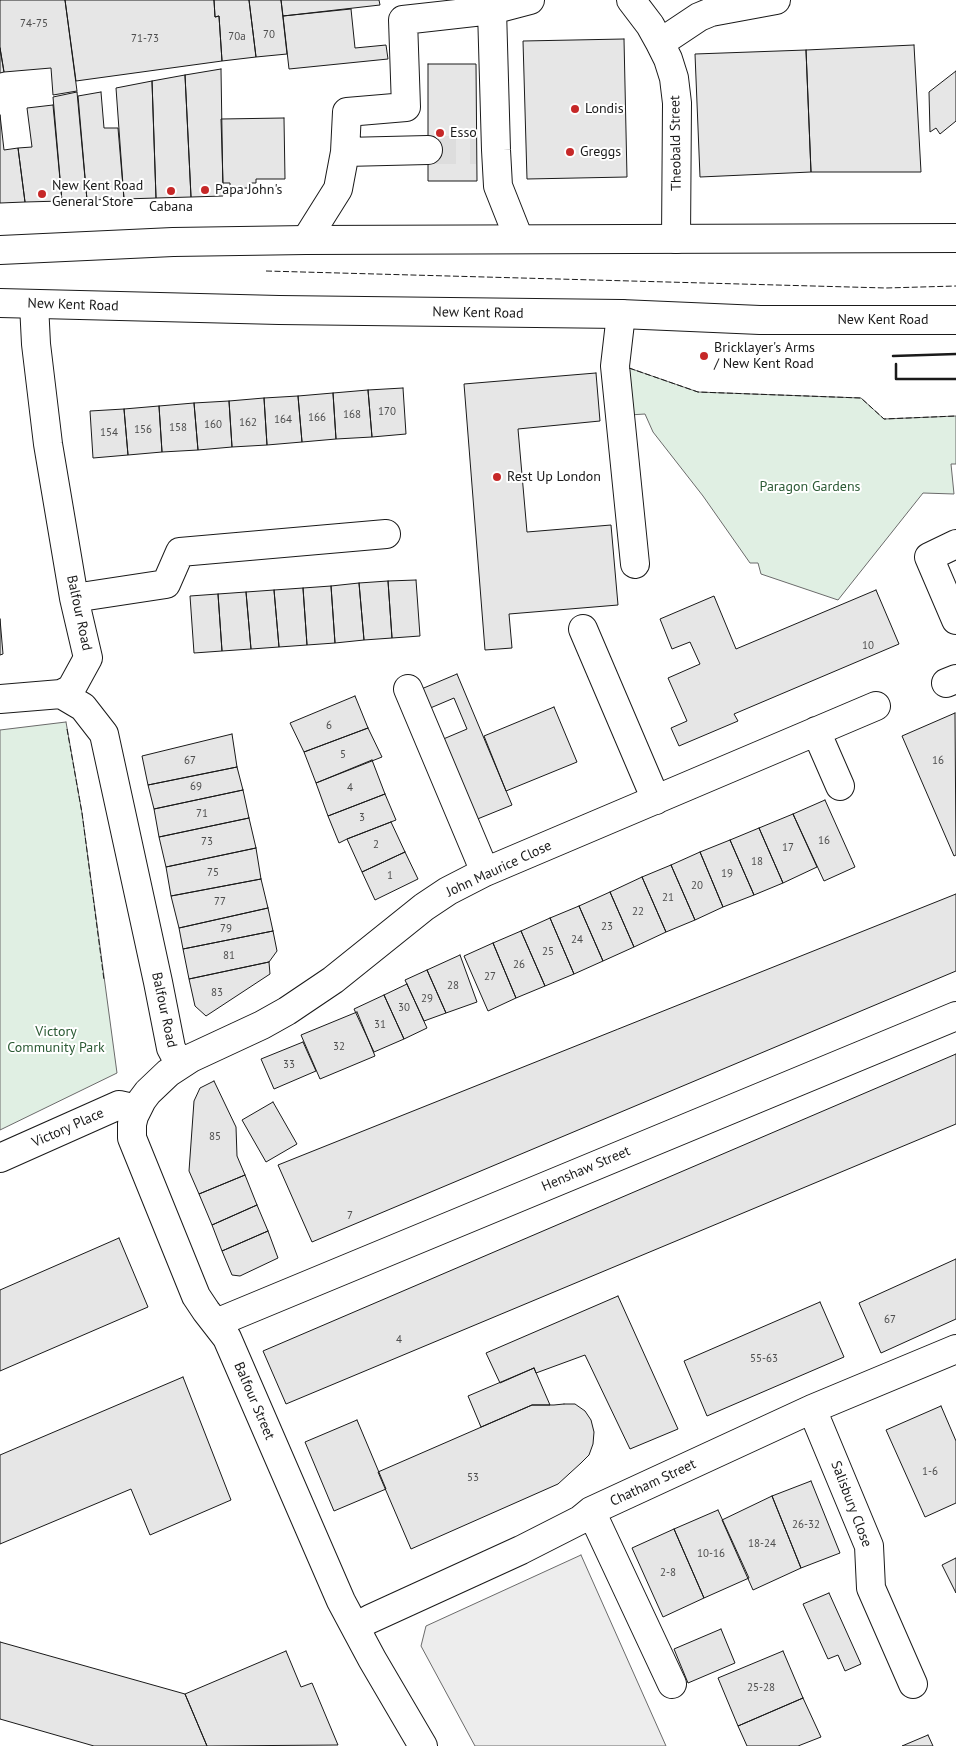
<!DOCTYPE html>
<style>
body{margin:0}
canvas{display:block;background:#fff}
</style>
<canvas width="956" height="1746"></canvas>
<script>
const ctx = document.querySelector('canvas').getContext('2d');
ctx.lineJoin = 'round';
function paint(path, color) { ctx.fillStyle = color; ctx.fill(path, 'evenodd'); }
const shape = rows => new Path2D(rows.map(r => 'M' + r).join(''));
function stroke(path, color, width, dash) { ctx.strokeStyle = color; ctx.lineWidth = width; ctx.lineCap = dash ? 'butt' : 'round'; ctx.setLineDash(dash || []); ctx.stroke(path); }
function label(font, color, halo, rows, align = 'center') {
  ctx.font = font + ' "PT Sans",sans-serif'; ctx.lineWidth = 4; ctx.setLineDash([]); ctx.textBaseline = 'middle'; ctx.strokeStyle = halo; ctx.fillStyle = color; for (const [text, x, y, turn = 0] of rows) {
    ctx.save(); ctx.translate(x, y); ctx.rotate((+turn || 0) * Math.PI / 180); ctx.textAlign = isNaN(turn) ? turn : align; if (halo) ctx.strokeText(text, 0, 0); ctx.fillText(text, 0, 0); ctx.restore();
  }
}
const green = shape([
 [629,368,698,392,861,398,884,419,956,416,956,464,951,464,954,494,923,493,838,600,761,574,758,563,750,563,703,496,653,432,645,414,629,415,629,368],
 [66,722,82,813,117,1073,0,1130,0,730,66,722]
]);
paint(green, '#e0efe3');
stroke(green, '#6a6a6a', 1);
const parking = shape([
 [581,1555,666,1746,475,1746,421,1646,426,1626,581,1555]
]);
paint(parking, '#ededed');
stroke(parking, '#6a6a6a', 1);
const building = shape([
 [0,0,65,0,77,91,53,95,51,68,4,72,0,48,0,0],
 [65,0,214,0,215,17,219,16,222,61,76,81,65,0],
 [214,0,249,0,256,57,222,61,219,16,215,17,214,0],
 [249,0,281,0,287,54,256,57,249,0],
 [281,0,379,0,380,5,283,16,281,0],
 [351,9,355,48,386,45,388,59,289,69,283,16,351,9],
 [624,39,627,177,527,179,523,41,624,39],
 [914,45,921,172,811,172,806,50,914,45],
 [0,48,4,72,0,73,0,48],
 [806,50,811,172,700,177,695,54,806,50],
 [428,64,476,64,477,181,428,181,428,64],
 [221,69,223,196,191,197,185,75,221,69],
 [956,71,956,121,940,134,936,128,930,132,929,92,956,71],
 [185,75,191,197,156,198,152,81,185,75],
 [152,81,156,198,124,199,116,88,152,81],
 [77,92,87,200,62,201,53,97,77,92],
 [101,92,104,128,118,128,124,199,87,200,78,96,101,92],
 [53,105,62,201,25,202,18,148,32,147,27,108,53,105],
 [0,115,4,150,18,148,25,202,0,203,0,115],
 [284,118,285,179,256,179,256,183,250,183,250,188,230,188,230,183,223,183,221,119,284,118],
 [596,373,600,421,518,429,527,532,611,525,618,605,509,614,512,648,485,650,464,384,596,373],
 [403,388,406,434,372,437,368,390,403,388],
 [368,390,372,437,336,439,333,393,368,390],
 [333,393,336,439,302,442,298,396,333,393],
 [298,396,302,442,267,445,264,398,298,396],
 [264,398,267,445,232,447,229,401,264,398],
 [229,401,232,447,198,450,194,403,229,401],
 [194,403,198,450,162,452,159,406,194,403],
 [159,406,162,452,128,455,124,409,159,406],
 [124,409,128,455,93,458,90,411,124,409],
 [416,580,420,636,392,638,388,581,416,580],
 [388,581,392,638,364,640,359,583,388,581],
 [359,583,364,640,335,643,331,586,359,583],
 [331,586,335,643,307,645,303,588,331,586],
 [303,588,307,645,279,647,274,590,303,588],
 [274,590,279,647,251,649,246,592,274,590],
 [876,590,899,644,734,714,738,721,679,746,671,728,687,721,668,678,700,664,690,642,672,649,660,619,714,596,736,649,876,590],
 [246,592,251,649,222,651,218,594,246,592],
 [218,594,222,651,194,653,190,596,218,594],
 [0,619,3,654,0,655,0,619],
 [457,674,512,805,475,820,441,740,467,729,454,698,428,709,419,690,457,674],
 [355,696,368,728,304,752,290,723,355,696],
 [554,707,577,762,506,791,484,736,554,707],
 [955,713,956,855,954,856,902,736,955,713],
 [368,728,382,757,316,783,304,752,368,728],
 [232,734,237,767,148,785,142,756,232,734],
 [372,760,385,794,328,816,316,783,372,760],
 [237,767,243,790,154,809,148,785,237,767],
 [243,790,249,818,159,837,154,809,243,790],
 [385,794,396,820,347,839,339,843,328,816,385,794],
 [825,800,855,867,824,881,793,814,825,800],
 [793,814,817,867,783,883,759,828,793,814],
 [249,818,256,848,166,867,159,837,249,818],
 [391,822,405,852,362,872,347,839,391,822],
 [759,828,783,883,754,895,730,840,759,828],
 [730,840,754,895,723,907,700,852,730,840],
 [256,848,261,879,171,896,166,867,256,848],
 [405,852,418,879,375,900,362,872,405,852],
 [700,852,723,907,695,920,671,865,700,852],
 [671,865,695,920,666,932,642,877,671,865],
 [642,877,666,932,634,947,610,892,642,877],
 [261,879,268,908,179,928,171,896,261,879],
 [610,892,634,947,603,961,579,906,610,892],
 [956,894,956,971,312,1242,278,1165,956,894],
 [579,906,603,961,574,974,550,918,579,906],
 [268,908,273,931,183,949,179,928,268,908],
 [550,918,574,974,545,986,521,931,550,918],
 [273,931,277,951,269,962,189,979,183,949,273,931],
 [521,931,545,986,516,998,493,943,521,931],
 [493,943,516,998,488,1011,464,956,493,943],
 [460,955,477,1002,446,1013,427,970,460,955],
 [269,962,270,974,206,1016,195,1006,189,979,269,962],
 [427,970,446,1013,424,1021,405,980,427,970],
 [407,984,427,1028,404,1039,384,995,407,984],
 [384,995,404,1039,374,1052,354,1009,384,995],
 [357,1012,375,1056,320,1079,301,1035,357,1012],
 [303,1042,316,1071,274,1089,261,1059,303,1042],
 [956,1054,956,1124,286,1404,263,1351,956,1054],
 [214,1081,236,1127,237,1156,245,1175,199,1194,189,1171,194,1101,200,1088,214,1081],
 [273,1102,297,1144,266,1162,242,1120,273,1102],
 [245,1175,257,1205,212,1225,199,1194,245,1175],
 [257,1205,268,1231,222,1251,212,1225,257,1205],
 [268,1231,278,1258,240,1276,232,1275,222,1251,268,1231],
 [119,1238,148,1307,0,1371,0,1290,119,1238],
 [956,1259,956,1319,881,1353,859,1303,956,1259],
 [618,1296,678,1429,630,1449,585,1355,536,1373,534,1368,500,1383,486,1353,618,1296],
 [820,1302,844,1357,707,1416,684,1361,820,1302],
 [534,1368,550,1405,532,1405,481,1427,468,1396,534,1368],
 [183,1377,231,1500,150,1535,131,1489,0,1544,0,1455,183,1377],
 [564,1404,575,1404,585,1411,591,1420,594,1432,593,1444,589,1455,581,1463,558,1484,411,1549,378,1472,532,1405,554,1405,564,1404],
 [941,1406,956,1441,956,1503,925,1517,886,1430,941,1406],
 [357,1420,386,1489,334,1511,305,1442,357,1420],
 [811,1481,840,1553,801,1568,772,1496,811,1481],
 [772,1496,801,1568,753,1590,722,1520,772,1496],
 [718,1510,749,1578,704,1598,674,1529,718,1510],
 [674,1529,704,1598,663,1617,632,1548,674,1529],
 [956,1558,956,1593,942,1565,956,1558],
 [829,1593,861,1664,845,1671,838,1655,828,1659,803,1604,829,1593],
 [721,1629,735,1663,688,1683,674,1649,721,1629],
 [0,1642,185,1694,207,1746,94,1746,0,1719,0,1642],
 [286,1651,301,1687,312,1683,338,1745,207,1746,185,1694,286,1651],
 [783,1651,803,1698,738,1726,718,1678,783,1651],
 [803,1698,821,1737,798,1746,747,1746,738,1726,803,1698],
 [928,1735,933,1746,902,1746,928,1735]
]);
paint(building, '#e6e6e6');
stroke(building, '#1a1a1a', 1);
stroke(shape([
 [428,150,476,150]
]), '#ddd', 28, [28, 14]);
const minor = shape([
 [631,0,650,25,660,43,668,59,674,78,677,103,676,239],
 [492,10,496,150,498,186,519,239],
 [660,43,699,17,711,12,776,0],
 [345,152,428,150],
 [306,240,338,189,345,152,347,112,406,107,403,20,492,10,530,0],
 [621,314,615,366,635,564],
 [956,544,929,557,956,620],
 [74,598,166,584,180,552,386,534],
 [583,629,656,800],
 [946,683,956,679],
 [408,689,485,872],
 [61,694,83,707,104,734,158,982,171,1048,180,1065],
 [0,699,61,694,71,689,88,658,74,598,48,444,36,344,34,304],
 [816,731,840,786],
 [0,1158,119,1105,137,1109],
 [216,1323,956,1016],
 [812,1409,869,1546,871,1588,913,1684],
 [591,1511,672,1684],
 [355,1627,370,1619,521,1550,580,1520,591,1511,812,1409,956,1349],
 [423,1746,372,1659,341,1601,227,1338,206,1311,196,1296,132,1138,132,1124,134,1116,142,1100,148,1092,168,1073,191,1058,262,1025,287,1011,333,980,424,907,448,891,485,872,876,706]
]);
const highway = shape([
 [0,250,173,242,306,240,956,238],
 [0,303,279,310,621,314,760,320,956,320]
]);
stroke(minor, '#1a1a1a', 30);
stroke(highway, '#1a1a1a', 30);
stroke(minor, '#fff', 28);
stroke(highway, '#fff', 28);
stroke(shape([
 [266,271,886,288,956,286],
 [629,368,698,392,861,398,884,419,956,416],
 [67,729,82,813,104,980]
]), '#1a1a1a', 1, [6, 2.5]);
stroke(shape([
 [893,356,956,354],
 [896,364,896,379,956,379]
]), '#1a1a1a', 2.5);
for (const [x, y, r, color] of [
 [575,109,5,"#c62828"],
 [440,133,5,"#c62828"],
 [570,152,5,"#c62828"],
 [205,190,5,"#c62828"],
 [171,191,5,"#c62828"],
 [42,194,5,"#c62828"],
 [704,356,5,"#c62828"],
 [497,477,5,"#c62828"]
]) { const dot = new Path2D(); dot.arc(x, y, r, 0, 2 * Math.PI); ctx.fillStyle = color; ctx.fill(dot); stroke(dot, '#fff', 2); }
label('11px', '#4d4d4d', null, [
 ["74-75",34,24],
 ["70",269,35],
 ["70a",237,37],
 ["71-73",145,39],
 ["170",387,412],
 ["168",352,415],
 ["166",317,418],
 ["164",283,420],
 ["162",248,423],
 ["160",213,425],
 ["158",178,428],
 ["156",143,430],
 ["154",109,433],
 ["10",868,646],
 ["6",329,726],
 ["5",343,755],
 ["67",190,761],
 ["16",938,761],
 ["69",196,787],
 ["4",350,788],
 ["71",202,814],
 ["3",362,818],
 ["16",824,841],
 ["73",207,842],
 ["2",376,845],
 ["17",788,848],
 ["18",757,862],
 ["75",213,873],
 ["19",727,874],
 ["1",390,876],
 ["20",697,886],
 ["21",668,898],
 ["77",220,902],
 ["22",638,912],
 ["23",607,927],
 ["79",226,929],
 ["24",577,940],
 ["25",548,952],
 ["81",229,956],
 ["26",519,965],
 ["27",490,977],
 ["28",453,986],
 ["83",217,993],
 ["29",427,999],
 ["30",404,1008],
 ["31",380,1025],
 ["32",339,1047],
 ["33",289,1065],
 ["85",215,1137],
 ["7",350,1216],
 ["67",890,1320],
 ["4",399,1340],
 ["55-63",764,1359],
 ["1-6",930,1472],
 ["53",473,1478],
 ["26-32",806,1525],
 ["18-24",762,1544],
 ["10-16",711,1554],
 ["2-8",668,1573],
 ["25-28",761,1688]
]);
label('14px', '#1a1a1a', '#fff', [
 ["Londis",585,109],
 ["Esso",450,133],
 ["Greggs",580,152],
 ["New Kent Road",52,186],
 ["General Store",52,202],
 ["Papa John's",215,190],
 ["Cabana",171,207,"center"],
 ["Bricklayer's Arms",714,348],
 ["/ New Kent Road",714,364],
 ["Rest Up London",507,477]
], 'left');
label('14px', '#1a1a1a', '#fff', [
 ["Theobald Street",676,143,-91],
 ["New Kent Road",73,305,2],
 ["New Kent Road",478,313,1],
 ["New Kent Road",883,320],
 ["Balfour Road",79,613,78],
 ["John Maurice Close",499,869,-25],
 ["Balfour Road",164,1010,78],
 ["Victory Place",68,1128,-24],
 ["Henshaw Street",586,1169,-23],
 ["Balfour Street",254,1401,67],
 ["Chatham Street",653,1483,-25],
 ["Salisbury Close",851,1504,69]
]);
label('14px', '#2b5a34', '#fff', [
 ["Paragon Gardens",810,487],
 ["Victory",56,1032],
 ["Community Park",56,1048]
]);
</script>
